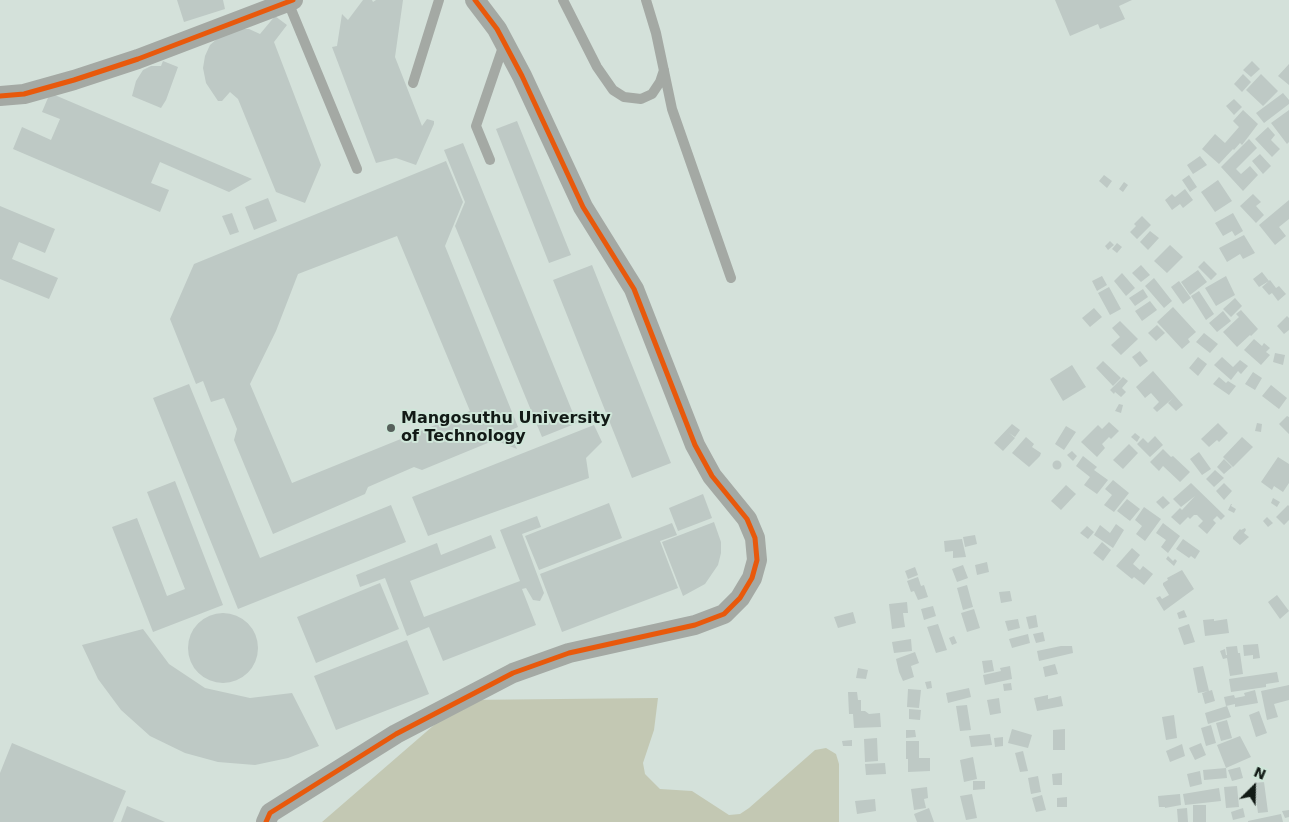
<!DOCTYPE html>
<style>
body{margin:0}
#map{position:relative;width:1289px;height:822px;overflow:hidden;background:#d4e1da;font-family:"DejaVu Sans",sans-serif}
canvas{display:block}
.north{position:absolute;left:1229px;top:762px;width:50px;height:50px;-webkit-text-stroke:4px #cfe6d9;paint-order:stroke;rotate:23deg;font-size:14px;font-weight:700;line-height:20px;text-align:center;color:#121a16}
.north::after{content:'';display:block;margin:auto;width:18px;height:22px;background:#121a16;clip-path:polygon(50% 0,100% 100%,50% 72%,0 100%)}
</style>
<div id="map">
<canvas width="1289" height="822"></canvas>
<div class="north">N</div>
</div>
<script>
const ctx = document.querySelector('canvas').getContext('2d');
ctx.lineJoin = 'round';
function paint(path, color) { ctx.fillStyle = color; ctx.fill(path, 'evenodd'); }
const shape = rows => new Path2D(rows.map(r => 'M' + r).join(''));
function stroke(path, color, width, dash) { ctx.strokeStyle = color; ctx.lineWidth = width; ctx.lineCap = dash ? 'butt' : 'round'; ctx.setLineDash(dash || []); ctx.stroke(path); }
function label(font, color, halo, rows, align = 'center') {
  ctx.font = font + ' "DejaVu Sans",sans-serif'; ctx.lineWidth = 4; ctx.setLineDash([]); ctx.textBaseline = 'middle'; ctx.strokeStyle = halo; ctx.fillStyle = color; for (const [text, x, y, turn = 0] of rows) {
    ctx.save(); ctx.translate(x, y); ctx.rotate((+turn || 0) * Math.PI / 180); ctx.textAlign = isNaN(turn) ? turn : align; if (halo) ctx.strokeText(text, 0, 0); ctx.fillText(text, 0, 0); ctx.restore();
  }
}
paint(shape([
 [658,698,654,730,643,763,645,774,660,789,692,791,729,815,740,814,749,808,815,750,826,748,836,754,839,764,839,822,322,822,463,700]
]), '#c3c8b3');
paint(shape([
 [177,0,223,0,225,9,184,22],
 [363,0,372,0,373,2,376,0,403,0,395,57,422,126,427,119,434,121,434,124,416,165,396,158,376,163,332,47,337,46,342,14,348,20],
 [1055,0,1132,0,1119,6,1125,19,1100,29,1098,24,1070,36],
 [275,16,287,25,274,42,321,165,305,203,276,192,238,99,230,92,222,101,218,101,206,83,203,68,205,56,210,45,219,37,236,29,249,29,260,34],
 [163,61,178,67,166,100,161,108,132,96,136,81,143,70,151,66,161,66],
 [1252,61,1260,69,1251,77,1243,70],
 [1289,64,1289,85,1278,76],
 [1243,74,1251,82,1242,92,1234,84],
 [1261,74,1278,91,1263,106,1246,90],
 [50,93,252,179,229,192,160,162,151,183,169,190,160,212,13,149,22,127,51,140,60,119,42,112],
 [1283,93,1289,100,1289,104,1264,123,1256,113],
 [1234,99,1242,107,1234,115,1226,106],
 [1243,110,1258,124,1242,145,1240,143,1234,150,1233,149,1219,164,1202,149,1215,134,1225,143,1239,127,1233,121],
 [1289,110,1289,142,1287,144,1271,123],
 [517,121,571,255,549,263,496,129],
 [1268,127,1275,135,1271,140,1280,149,1272,157,1255,139],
 [1249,139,1257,148,1236,169,1241,174,1250,166,1258,175,1243,191,1221,167],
 [463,143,577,423,542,437,455,226,465,202,444,150],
 [1260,154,1271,166,1263,174,1252,161],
 [1200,156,1207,165,1193,174,1187,165],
 [446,161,463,202,445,246,518,427,509,431,517,449,495,440,422,470,414,467,368,487,365,494,273,534,234,440,237,429,224,398,211,402,203,381,196,384,170,319,194,264],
 [397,236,470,411,292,483,250,384,276,331,298,274],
 [1104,175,1112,181,1107,188,1099,181],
 [1189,175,1197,187,1190,192,1182,180],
 [1218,180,1232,201,1215,212,1201,192],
 [1124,182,1128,185,1123,192,1119,189],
 [1185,189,1193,200,1183,208,1180,204,1172,210,1165,200,1172,194,1175,197],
 [1253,194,1261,202,1256,206,1264,215,1256,223,1240,206],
 [268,198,277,221,254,230,245,207],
 [1289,200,1289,219,1279,227,1286,236,1275,245,1259,225],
 [0,206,55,229,45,253,19,242,12,259,58,278,49,299,0,279],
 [232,213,239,232,230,235,222,216],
 [1233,213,1243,231,1235,236,1232,231,1223,236,1215,223],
 [1142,216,1151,225,1137,239,1130,232,1136,226,1134,224],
 [1150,231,1159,238,1148,250,1140,242],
 [1244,235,1255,253,1243,259,1240,254,1227,262,1219,248],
 [1110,241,1114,245,1108,250,1105,246],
 [1117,243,1122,247,1117,253,1112,249],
 [1170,245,1183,257,1167,273,1154,261],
 [1204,261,1217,274,1211,280,1198,267],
 [592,265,671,463,632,478,553,280],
 [1141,265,1150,275,1141,282,1132,273],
 [1198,270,1207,282,1190,295,1181,282],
 [1262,272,1269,281,1259,287,1253,279],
 [1122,273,1135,288,1126,296,1114,281],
 [1102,276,1107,285,1097,291,1092,281],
 [1226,276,1235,295,1216,306,1205,288],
 [1154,278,1172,301,1164,308,1145,286],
 [1270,280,1276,288,1279,286,1286,294,1278,301,1272,293,1269,295,1262,287],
 [1179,281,1191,298,1183,304,1171,287],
 [1109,287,1121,309,1110,315,1098,293],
 [1143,289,1148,297,1135,306,1129,298],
 [1199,291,1214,314,1206,320,1191,296],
 [1235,298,1242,306,1231,317,1223,309],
 [1150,301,1157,310,1142,321,1135,311],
 [1173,307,1196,332,1188,339,1190,342,1182,349,1157,322],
 [1094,308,1102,317,1090,327,1082,318],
 [1241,310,1258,329,1251,336,1250,335,1237,347,1223,332,1239,317,1236,314],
 [1223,311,1231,321,1217,332,1209,323],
 [1287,316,1289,318,1289,330,1284,334,1277,326],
 [1120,321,1138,339,1121,355,1111,345,1120,337,1112,328],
 [1157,325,1165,333,1156,341,1148,333],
 [1204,333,1218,344,1210,353,1196,342],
 [1254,339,1262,346,1264,343,1270,348,1266,352,1270,355,1261,365,1244,350],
 [1140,351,1148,361,1140,367,1132,357],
 [1275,353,1285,355,1283,365,1273,362],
 [1198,357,1207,364,1198,376,1189,368],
 [1222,357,1233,367,1240,360,1248,366,1241,374,1238,371,1231,380,1214,365],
 [1103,361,1121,378,1113,386,1096,368],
 [1072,365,1086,387,1063,401,1050,379],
 [1153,371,1183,405,1176,411,1168,403,1173,398,1157,412,1153,408,1159,402,1151,393,1145,398,1136,387],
 [1253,372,1262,378,1255,390,1245,384],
 [1123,377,1128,381,1122,388,1126,392,1121,397,1115,392,1114,394,1110,390],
 [1219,377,1226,383,1228,381,1236,386,1229,395,1213,384],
 [189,384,260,558,391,505,406,542,238,609,153,398],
 [1271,385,1287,398,1279,409,1262,396],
 [1119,404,1123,405,1121,413,1115,411],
 [1287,416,1289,417,1289,434,1279,424],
 [1109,422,1119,431,1111,439,1109,437,1102,444,1105,448,1097,457,1081,442,1098,425,1102,429],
 [1218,423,1228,433,1219,442,1217,440,1209,447,1201,439],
 [1257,423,1262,424,1261,432,1255,431],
 [1012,424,1020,430,1015,437,1009,433,1015,438,1003,451,994,443],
 [594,425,602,442,586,458,589,478,428,536,412,497],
 [1066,426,1076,432,1064,450,1055,444],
 [1135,433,1140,437,1137,442,1131,437],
 [1155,436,1163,445,1150,457,1137,444,1143,438,1148,443],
 [1026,437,1034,444,1032,447,1041,453,1040,456,1029,467,1012,453],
 [1242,437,1253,447,1233,467,1223,457],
 [1129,444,1138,453,1123,469,1113,460],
 [1163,449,1171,457,1173,456,1190,472,1180,482,1163,466,1159,471,1150,462],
 [1072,451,1077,456,1073,461,1067,455],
 [1199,452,1211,469,1202,475,1190,459],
 [1083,456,1097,467,1094,470,1108,480,1097,494,1084,485,1090,477,1076,466],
 [1278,457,1289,464,1289,483,1283,492,1274,486,1272,490,1261,482],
 [1224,459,1232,467,1224,474,1217,467],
 '1052.5 465a4.5 4.5 0 1 1 9 0a4.5 4.5 0 1 1-9 0Z',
 [1215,470,1224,478,1214,487,1206,479],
 [1113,480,1129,493,1114,512,1104,505,1112,495,1105,489],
 [175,481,223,605,153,632,112,527,137,518,167,596,185,589,147,492],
 [1191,483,1225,516,1221,520,1217,516,1213,520,1216,523,1207,534,1198,526,1203,521,1197,515,1194,515,1190,519,1188,517,1180,525,1171,517,1180,508,1182,510,1195,496,1181,507,1173,499],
 [1224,483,1232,491,1224,500,1216,491],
 [1066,485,1076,494,1061,510,1051,501],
 [703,494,712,518,678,531,669,508],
 [1163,496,1170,503,1163,509,1156,502],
 [1273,498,1280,502,1277,507,1271,503],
 [1127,499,1140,509,1130,521,1117,511],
 [609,503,622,538,539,570,525,536],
 [1231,504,1232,504,1231,506,1236,509,1234,513,1228,510],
 [1288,505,1289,506,1289,520,1284,525,1276,517],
 [1144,507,1161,519,1145,541,1136,534,1142,526,1135,520],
 [537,516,541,527,522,534,544,593,540,601,533,600,526,588,522,589,536,625,443,661,429,627,407,636,385,578,360,587,356,575,437,543,441,555,491,535,496,548,410,581,424,617,520,581,500,530],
 [1267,517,1273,523,1268,527,1263,521],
 [714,522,721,542,721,553,718,565,705,584,683,596,662,542],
 [672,523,677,535,660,541,678,588,562,632,540,574],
 [1163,523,1180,536,1168,553,1161,547,1166,540,1156,533],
 [1116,524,1124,530,1113,548,1094,535,1100,525,1110,533],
 [1087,526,1094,532,1088,539,1080,533],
 [1245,528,1246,530,1244,533,1249,537,1240,545,1233,539,1233,537,1240,529,1241,530],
 [975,535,977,544,965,547,963,537],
 [962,539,966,557,953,558,953,551,945,552,944,541],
 [1183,539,1200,551,1195,559,1191,556,1189,558,1176,549],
 [1102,542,1111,550,1103,561,1093,553],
 [1132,548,1140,555,1133,564,1140,570,1143,566,1153,574,1144,585,1134,577,1132,579,1116,566],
 [1168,556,1173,561,1175,559,1177,561,1174,566,1166,559],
 [987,562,989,572,977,575,975,565],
 [963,565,968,578,957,582,952,569],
 [915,567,918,575,908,579,905,571],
 [1182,570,1194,589,1164,611,1156,598,1160,596,1162,599,1169,595,1163,585,1163,583,1168,580,1167,578],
 [918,577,921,586,924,585,928,597,918,600,914,591,911,592,907,581],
 [380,583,399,629,316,663,297,617],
 [967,585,973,607,963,610,957,588],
 [1010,591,1012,601,1001,603,999,592],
 [1277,595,1289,611,1280,619,1268,602],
 [907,602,908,613,903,613,905,627,892,629,889,604],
 [933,606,936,616,924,620,921,609],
 [974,609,980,628,967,632,961,613],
 [1184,610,1187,617,1179,619,1177,613],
 [853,612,856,623,838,628,834,617],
 '188 648a35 35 0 1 1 70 0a35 35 0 1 1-70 0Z',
 [1036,615,1038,627,1029,629,1026,617],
 [1018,619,1020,628,1008,631,1005,621],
 [1214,619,1214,621,1227,619,1229,633,1205,636,1203,620],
 [938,624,947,650,936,653,927,627],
 [1189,624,1195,642,1184,645,1178,628],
 [143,629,169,664,205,688,250,698,292,693,319,746,288,758,255,765,218,762,185,753,150,736,121,710,98,679,82,645],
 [1043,632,1045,641,1036,643,1033,634],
 [1028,634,1030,643,1012,648,1009,639],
 [954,636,957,643,952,645,949,638],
 [911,639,912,651,894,653,892,642],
 [407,640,429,694,336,730,314,676],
 [1258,644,1260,658,1253,659,1253,655,1244,656,1243,645],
 [1061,646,1072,646,1073,653,1039,661,1037,651],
 [1237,646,1238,653,1240,653,1243,674,1230,676,1227,658,1223,659,1220,651,1225,649,1226,655,1227,655,1226,647],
 [915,652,919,663,911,666,914,677,903,681,899,672,896,659],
 [992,660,994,671,984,673,982,661],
 [1055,664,1058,674,1045,677,1043,667],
 [1010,666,1012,679,985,685,983,675,1001,671,1000,668],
 [1203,666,1209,691,1198,693,1193,668],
 [858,668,868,670,866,679,856,678],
 [1277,672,1279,682,1266,684,1266,687,1231,692,1229,679],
 [931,681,932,688,927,689,925,682],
 [1011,683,1012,690,1004,691,1003,684],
 [1289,685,1289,700,1274,704,1278,717,1267,720,1261,691],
 [969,688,971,697,948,703,946,693],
 [908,689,921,690,919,708,907,707],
 [1212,690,1215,701,1205,704,1202,693],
 [1255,690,1258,703,1235,707,1235,704,1226,706,1224,697,1234,695,1235,698,1245,696,1244,693],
 [848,692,857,692,858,700,861,700,861,711,865,711,869,714,880,713,881,727,854,728,853,714,849,714],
 [1048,695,1048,699,1061,696,1063,706,1037,711,1034,698],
 [999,698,1001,713,990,715,987,700],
 [967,705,971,730,960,731,956,706],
 [1227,706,1231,717,1208,724,1205,713],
 [909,709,921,710,920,720,909,719],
 [1259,711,1267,733,1256,737,1249,715],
 [1174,715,1177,738,1166,740,1162,717],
 [1227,720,1232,738,1221,741,1216,723],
 [1211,725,1216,743,1206,746,1201,728],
 [1012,729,1032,735,1028,748,1008,743],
 [1065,729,1065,750,1053,750,1053,730],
 [906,730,915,730,916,737,906,738],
 [990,734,992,745,971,747,969,736],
 [1240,736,1251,757,1226,768,1217,745],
 [1003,737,1003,746,995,747,994,738],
 [877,738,878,761,865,762,864,739],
 [852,740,852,746,843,746,842,741],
 [906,741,919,741,919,758,930,758,930,771,908,772,908,759,906,759],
 [12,743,126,791,113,822,0,822,0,773],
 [1201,743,1206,755,1195,760,1189,748],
 [1182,744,1185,756,1170,762,1166,751],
 [1023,751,1028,771,1020,772,1015,753],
 [973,757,977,779,964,782,960,760],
 [885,763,886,774,866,775,865,764],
 [1240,767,1243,778,1232,781,1228,770],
 [1226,768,1227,778,1204,780,1203,770],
 [1200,771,1202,784,1190,787,1187,774],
 [1062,773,1062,785,1053,785,1052,774],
 [1038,776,1041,792,1031,794,1028,778],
 [973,781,985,781,985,789,973,790],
 [1264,782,1268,812,1258,813,1254,783],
 [1237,786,1239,807,1226,808,1224,787],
 [927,787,928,798,924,799,926,808,914,810,911,789],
 [1219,788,1221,801,1185,805,1183,794],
 [972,794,977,818,966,820,960,796],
 [1180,794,1181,805,1165,808,1165,807,1159,807,1158,796],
 [1042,795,1046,810,1036,812,1032,798],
 [1067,797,1067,807,1057,807,1057,798],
 [875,799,876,811,857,814,855,801],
 [1193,805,1206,805,1206,822,1193,822],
 [127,806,165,822,121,822],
 [929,808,934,822,917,822,914,814],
 [1187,808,1188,822,1178,822,1177,809],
 [1243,808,1245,817,1233,820,1231,812],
 [1289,810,1289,817,1285,818,1282,811],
 [1281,814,1283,822,1248,822,1248,821]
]), '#bec9c5');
stroke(shape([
 [563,0,597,67,613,90,624,97,641,99,652,94,660,82,664,70],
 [646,0,656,33,672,109,731,278],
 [288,2,357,169],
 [413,83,439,0],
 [490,160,476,126,504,44]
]), '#a4a9a4', 10);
stroke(shape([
 [0,96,24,94,74,80,138,59,293,0],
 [266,822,270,813,396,734,513,673,569,653,695,625,724,614,740,598,752,578,757,560,755,538,747,519,712,476,695,445,634,289,583,207,522,76,497,29,475,0]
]), '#a4a9a4', 20);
stroke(shape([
 [0,96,24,94,74,80,138,59,293,0],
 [266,822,270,813,396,734,513,673,569,653,695,625,724,614,740,598,752,578,757,560,755,538,747,519,712,476,695,445,634,289,583,207,522,76,497,29,475,0]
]), '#e8590c', 5);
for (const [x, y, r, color] of [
 [391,428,5,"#56605b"]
]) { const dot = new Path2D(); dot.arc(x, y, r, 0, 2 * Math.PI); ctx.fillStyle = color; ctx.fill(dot); stroke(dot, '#cfe6d9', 2); }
label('bold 16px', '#121a16', '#cfe6d9', [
 ["Mangosuthu University",401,419],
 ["of Technology",401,437]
], 'left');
</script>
